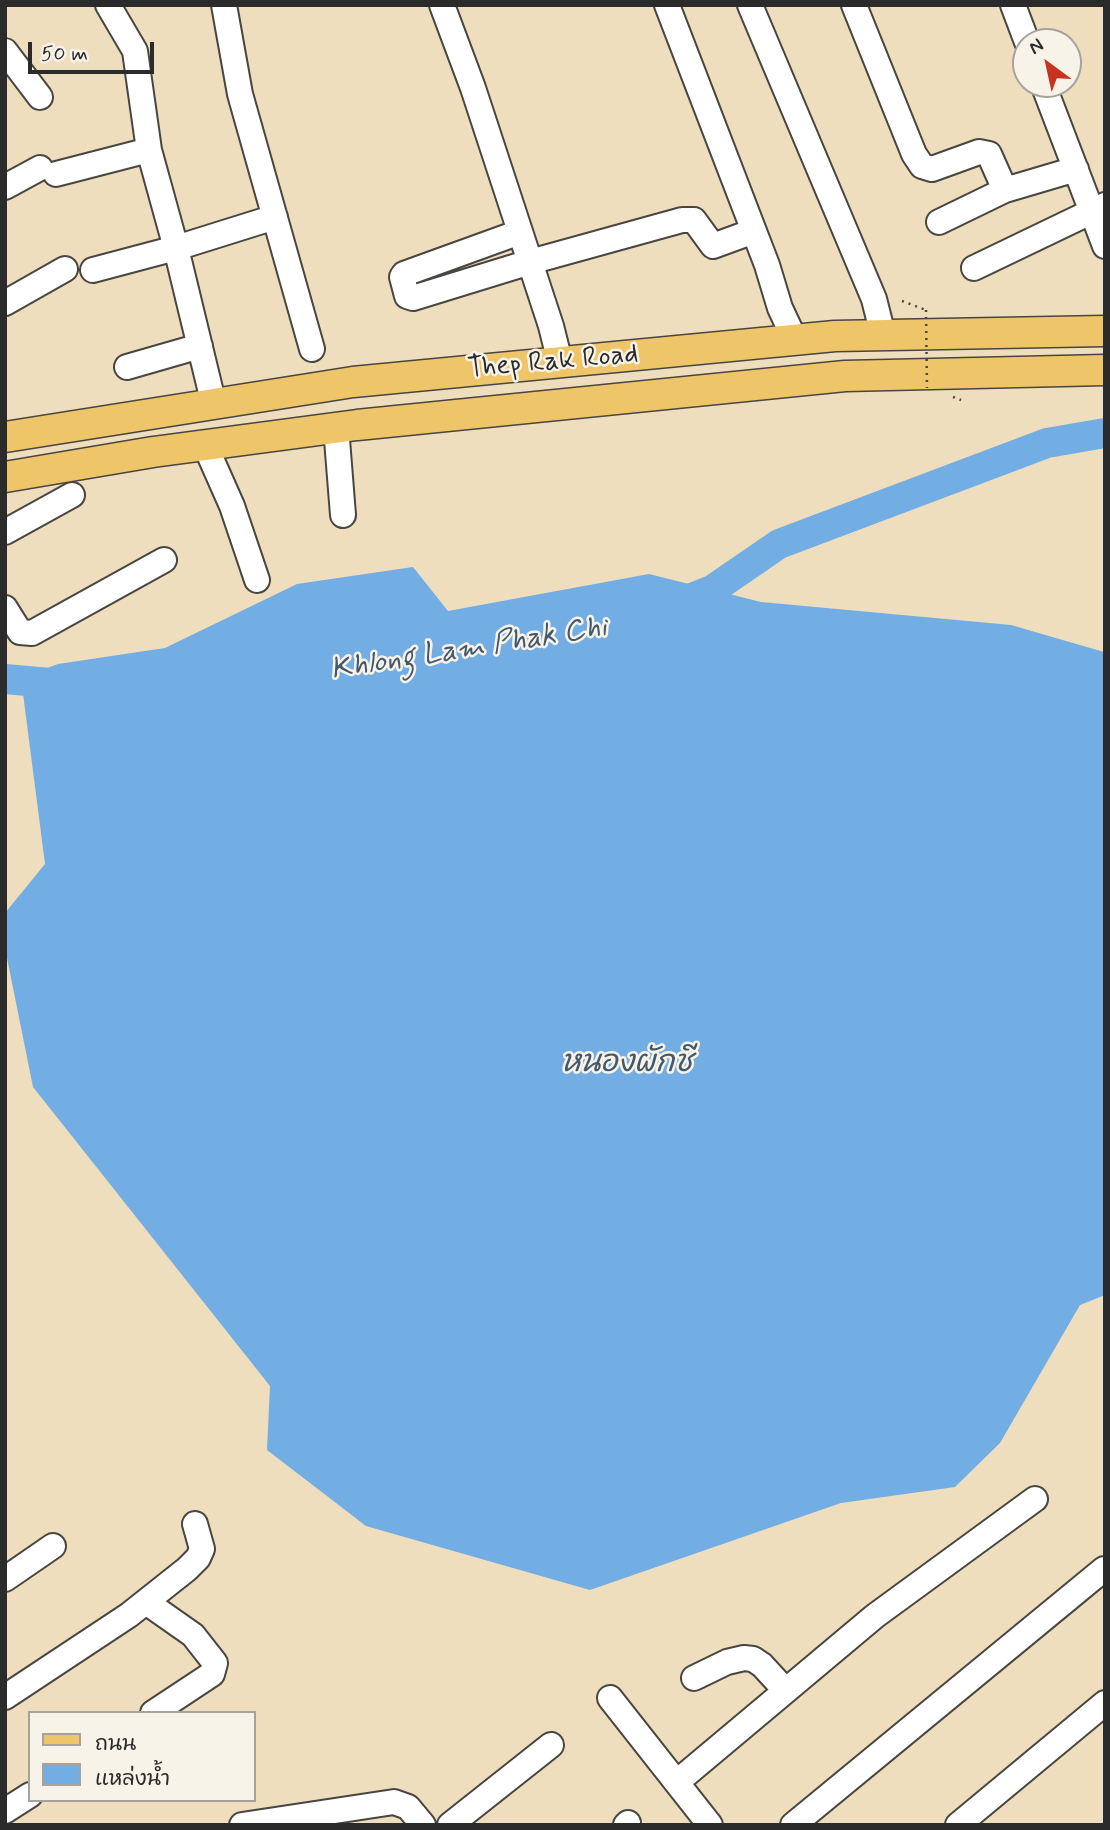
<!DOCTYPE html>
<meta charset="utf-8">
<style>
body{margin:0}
#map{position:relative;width:1110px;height:1830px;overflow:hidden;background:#eedebd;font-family:Mynerve,"Playpen Sans Thai",sans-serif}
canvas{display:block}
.frame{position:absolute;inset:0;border:7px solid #2b2b2b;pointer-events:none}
.legend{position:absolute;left:28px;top:1711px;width:228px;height:91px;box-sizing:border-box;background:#f7f3e8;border:2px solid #a5a39c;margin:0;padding:9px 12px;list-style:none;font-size:21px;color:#2b2b2b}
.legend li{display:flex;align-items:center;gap:14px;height:35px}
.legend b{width:35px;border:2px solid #a5a39c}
.north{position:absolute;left:1012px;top:28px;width:70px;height:70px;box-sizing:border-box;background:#f7f3e8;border:2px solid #a5a39c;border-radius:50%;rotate:327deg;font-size:19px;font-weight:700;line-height:28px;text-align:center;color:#2b2b2b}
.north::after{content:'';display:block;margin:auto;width:24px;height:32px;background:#c8321e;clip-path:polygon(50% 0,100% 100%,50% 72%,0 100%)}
.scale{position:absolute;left:28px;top:42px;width:126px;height:32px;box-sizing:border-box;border:4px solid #2b2b2b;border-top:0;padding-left:9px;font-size:21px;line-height:24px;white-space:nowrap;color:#2b2b2b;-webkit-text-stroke:5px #f7f3e8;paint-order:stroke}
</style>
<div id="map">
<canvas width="1110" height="1830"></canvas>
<div class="frame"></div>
<ul class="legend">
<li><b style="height:9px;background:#eec569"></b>ถนน</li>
<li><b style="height:19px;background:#72ade3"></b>แหล่งน้ำ</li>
</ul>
<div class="north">N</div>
<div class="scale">50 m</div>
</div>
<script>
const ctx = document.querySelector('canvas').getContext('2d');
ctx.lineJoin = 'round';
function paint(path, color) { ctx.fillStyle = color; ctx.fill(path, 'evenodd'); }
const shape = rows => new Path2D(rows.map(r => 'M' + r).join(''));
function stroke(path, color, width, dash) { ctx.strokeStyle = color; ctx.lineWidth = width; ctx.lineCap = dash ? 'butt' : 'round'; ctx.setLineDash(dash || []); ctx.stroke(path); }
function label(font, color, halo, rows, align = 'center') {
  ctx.font = font + ' Mynerve,"Playpen Sans Thai",sans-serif'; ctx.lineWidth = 5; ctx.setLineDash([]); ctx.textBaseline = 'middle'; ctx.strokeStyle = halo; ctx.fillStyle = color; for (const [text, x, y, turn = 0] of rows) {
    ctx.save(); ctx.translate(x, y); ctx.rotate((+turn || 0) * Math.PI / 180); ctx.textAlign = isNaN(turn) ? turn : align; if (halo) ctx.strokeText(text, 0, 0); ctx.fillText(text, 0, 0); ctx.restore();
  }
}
paint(shape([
 [413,567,448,611,649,574,761,602,1011,625,1104,652,1105,1295,1080,1305,1000,1443,955,1487,841,1503,590,1590,366,1526,267,1450,270,1386,33,1087,5,948,5,913,45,864,21,678,58,664,165,648,297,584]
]), '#72ade3');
stroke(shape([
 [677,604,712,590,779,544,1047,443,1105,433],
 [5,679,61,684]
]), '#72ade3', 30);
const minor = shape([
 [108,5,135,51,149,150,176,248,214,405],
 [224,5,240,94,312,349],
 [442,5,473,88,551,326,560,362],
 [667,5,767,265,780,308,795,340],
 [750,5,874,299,883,335],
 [854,5,914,154,922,166,932,169,979,152,989,154,1005,190,1076,169],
 [1013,5,1027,42],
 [5,51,40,97],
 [1043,84,1105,246],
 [56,174,149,150],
 [5,187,40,168],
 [939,222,1005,190],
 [520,232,404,274,402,277,407,296,413,298,530,262,682,220,694,220,713,246,754,231],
 [974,268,1105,205],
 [93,270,176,248,275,217],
 [5,303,65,269],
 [127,367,200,346],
 [336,427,343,515],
 [205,445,232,506,257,580],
 [5,532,72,495],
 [5,608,20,632,32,633,164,560],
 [5,1579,53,1546],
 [146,1602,193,1635,215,1663,212,1674,153,1713],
 [694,1678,727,1662,744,1658,753,1659,762,1665,785,1690],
 [5,1697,129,1615,187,1569,198,1558,202,1549,195,1524],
 [610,1698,710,1825],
 [677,1782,875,1616,1035,1499],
 [5,1811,30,1795],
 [242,1825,394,1802,408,1807,423,1825],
 [450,1825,551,1745],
 [626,1825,628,1823],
 [793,1825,1104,1569],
 [958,1825,1105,1703]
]);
const major = shape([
 [5,437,353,382,835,336,1105,331],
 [5,477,153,452,357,425,845,376,1105,370]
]);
stroke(minor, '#484641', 28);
stroke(major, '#484641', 33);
stroke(shape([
 [902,301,926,310],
 [953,397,961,400]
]), '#484641', 2.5, [2, 5]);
stroke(minor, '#fff', 24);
stroke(major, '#eec569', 30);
stroke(shape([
 [926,310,927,388]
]), '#484641', 2.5, [2, 5]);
label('28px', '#2b2b2b', '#f7f3e8', [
 ["Thep Rak Road",553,363,-5]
]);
label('italic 30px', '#44586b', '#f7f3e8', [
 ["Khlong Lam Phak Chi",469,650,-9],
 ["หนองผักชี",627,1065]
]);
</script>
